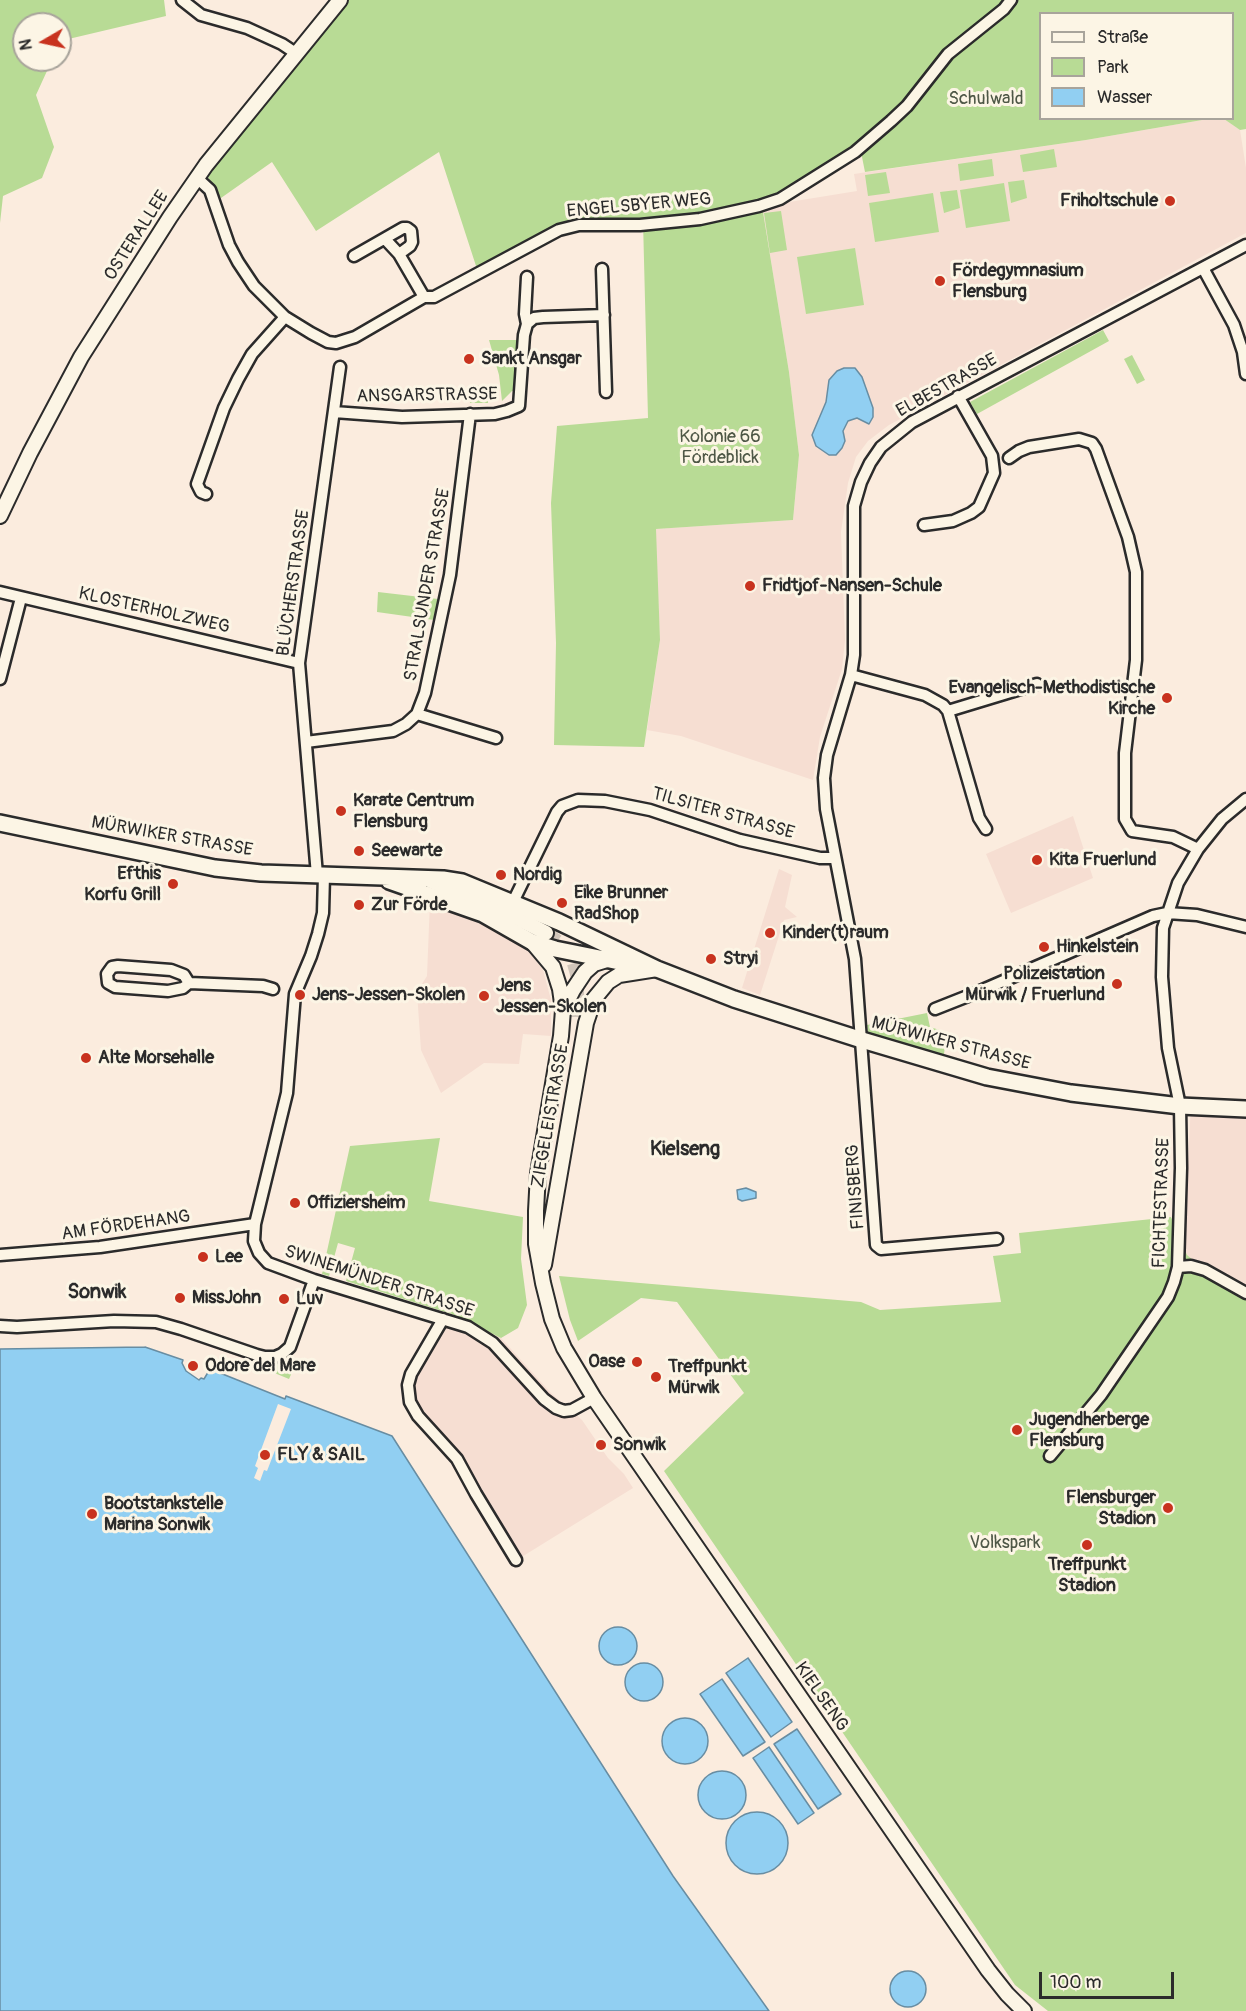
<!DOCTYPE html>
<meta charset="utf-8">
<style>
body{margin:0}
#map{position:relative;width:1246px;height:2011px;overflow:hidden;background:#fbecde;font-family:Pangolin,sans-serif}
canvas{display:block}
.legend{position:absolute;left:1039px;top:12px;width:195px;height:108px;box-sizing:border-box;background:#fcf5e5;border:2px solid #a8a49b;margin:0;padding:8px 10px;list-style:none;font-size:18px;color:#2b2b2b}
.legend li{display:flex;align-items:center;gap:12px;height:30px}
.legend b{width:30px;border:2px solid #a8a49b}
.north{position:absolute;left:12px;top:12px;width:60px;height:60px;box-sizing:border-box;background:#fcf5e5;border:2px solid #a8a49b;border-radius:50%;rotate:261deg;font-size:16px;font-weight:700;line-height:24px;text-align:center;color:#2b2b2b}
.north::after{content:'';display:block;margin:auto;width:21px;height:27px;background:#c8321e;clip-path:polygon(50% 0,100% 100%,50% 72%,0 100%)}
.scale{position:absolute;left:1039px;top:1972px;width:135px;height:27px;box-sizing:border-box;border:3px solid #2b2b2b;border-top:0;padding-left:8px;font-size:18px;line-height:21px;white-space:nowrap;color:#2b2b2b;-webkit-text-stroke:4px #fcf5e5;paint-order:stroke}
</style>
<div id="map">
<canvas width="1246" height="2011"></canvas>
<ul class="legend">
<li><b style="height:8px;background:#fcf5e5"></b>Straße</li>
<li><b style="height:16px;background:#b8db95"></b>Park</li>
<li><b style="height:16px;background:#91cff2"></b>Wasser</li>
</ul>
<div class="north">N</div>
<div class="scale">100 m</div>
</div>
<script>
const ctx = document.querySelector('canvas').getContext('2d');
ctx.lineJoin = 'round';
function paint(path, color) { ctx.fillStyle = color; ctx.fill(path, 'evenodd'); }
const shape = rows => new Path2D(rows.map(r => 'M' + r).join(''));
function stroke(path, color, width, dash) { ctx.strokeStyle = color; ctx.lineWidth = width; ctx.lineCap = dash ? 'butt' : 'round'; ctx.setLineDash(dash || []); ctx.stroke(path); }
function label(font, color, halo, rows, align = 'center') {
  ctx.font = font + ' Pangolin,sans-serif'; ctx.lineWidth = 6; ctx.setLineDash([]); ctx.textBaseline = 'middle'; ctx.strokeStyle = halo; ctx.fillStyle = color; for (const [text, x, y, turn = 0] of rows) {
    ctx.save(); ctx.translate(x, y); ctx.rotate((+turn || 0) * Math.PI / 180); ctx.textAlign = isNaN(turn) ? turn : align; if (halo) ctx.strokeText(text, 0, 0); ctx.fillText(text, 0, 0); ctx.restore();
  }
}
paint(shape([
 [1208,119,1224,119,1240,130,1246,168,1246,233,889,425,868,441,856,457,848,483,841,532,845,640,842,669,820,737,813,780,681,736,647,730,660,640,655,529,793,520,799,455,789,372,763,212,783,203,857,191,854,174,1086,140],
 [1073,816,1093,878,1011,913,986,854],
 [779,869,792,875,785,907,797,917,784,920,760,995,742,988],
 [430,901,472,914,522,941,543,970,551,1000,551,1036,523,1034,519,1064,484,1063,441,1093,421,1050,417,992,427,976],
 [1191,1102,1246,1104,1246,1292,1205,1270,1187,1255,1184,1249],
 [452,1314,501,1338,551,1393,582,1420,608,1458,624,1474,633,1488,520,1558,474,1485,463,1459,423,1415,415,1403,413,1384]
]), '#f6ded2');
paint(shape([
 [0,0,164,0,166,16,60,41,60,24,24,24,24,60,52,60,36,95,54,147,42,178,3,196,0,223],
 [346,0,1246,0,1246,129,1240,130,1224,119,1232,118,1232,14,1040,14,1040,118,1208,119,1086,140,865,172,861,152,798,193,763,212,789,372,799,455,793,520,656,529,660,640,644,747,554,745,556,643,551,503,557,426,648,418,643,221,577,222,477,269,439,152,316,231,272,162,221,198,207,176],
 [1054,149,1057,167,1023,172,1020,155],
 [992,159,994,176,960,181,958,164],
 [886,172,890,193,868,196,865,175],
 [1024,180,1027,198,1011,203,1008,182],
 [1004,183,1010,221,966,228,960,190],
 [957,190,960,208,944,213,940,192],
 [933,193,939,232,875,242,869,203],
 [781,211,787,250,770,253,764,213],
 [855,248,864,305,806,314,797,257],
 [1103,330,1109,341,977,414,970,402],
 [489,340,520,340,517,391,512,391,502,401,499,375],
 [1132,355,1145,380,1137,384,1124,359],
 [481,385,487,387,488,403,470,403,469,388],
 [378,592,438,599,434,620,377,612],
 [927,1013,930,1027,946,1032,944,1055,868,1032,867,1025],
 [440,1138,429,1201,523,1217,521,1259,527,1305,518,1328,501,1338,452,1314,346,1281,355,1248,338,1243,329,1276,322,1274,350,1146],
 [1171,1217,1187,1255,1205,1270,1246,1292,1246,2011,1048,2011,1015,1985,664,1471,744,1393,677,1302,641,1298,578,1341,570,1320,559,1276,861,1302,880,1310,1001,1302,993,1256,1021,1253,1019,1233],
 [285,1357,297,1361,289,1379,260,1367,262,1361,276,1362]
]), '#b8db95');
const water = shape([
 [844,368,855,368,862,377,873,408,873,417,869,424,857,418,848,421,843,431,845,441,842,448,836,455,829,455,816,446,812,435,826,402,829,380,837,371,844,368],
 [746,1188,756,1192,756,1198,742,1201,738,1199,737,1190,746,1188],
 [145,1347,183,1360,182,1363,186,1371,199,1380,201,1378,204,1379,210,1369,285,1399,286,1396,392,1436,673,1876,769,2011,0,2011,0,1349,145,1347],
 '599 1646a19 19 0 1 1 38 0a19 19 0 1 1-38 0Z',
 [748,1658,792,1722,771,1737,726,1673,748,1658],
 '625 1682a19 19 0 1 1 38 0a19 19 0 1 1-38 0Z',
 [722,1679,765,1742,743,1756,700,1694,722,1679],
 '662 1741a23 23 0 1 1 46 0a23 23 0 1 1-46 0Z',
 [797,1729,841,1794,818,1809,774,1744,797,1729],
 [769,1747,814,1813,798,1824,753,1758,769,1747],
 '698 1795a24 24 0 1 1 48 0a24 24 0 1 1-48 0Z',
 '726 1843a31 31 0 1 1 62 0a31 31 0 1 1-62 0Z',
 '890 1989a18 18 0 1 1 36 0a18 18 0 1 1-36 0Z'
]);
paint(water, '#91cff2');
stroke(water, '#688da2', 1.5);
paint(shape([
 [278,1404,291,1409,267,1471,264,1470,260,1481,254,1478,258,1468,255,1466]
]), '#fbecde');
stroke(shape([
 [546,933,561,944,573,960,577,974,577,1017]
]), '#d1c5ba', 14, [14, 7]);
const minor = shape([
 [182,0,201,15,247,28,282,44,297,54],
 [197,178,210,190,229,245,238,262,254,286,285,317,311,333,328,342,336,343,355,337,424,297,434,297,559,230,579,225,640,225,700,219,759,206,780,199,855,152,891,121,907,106,948,54,1004,9,1011,0],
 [385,239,399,254,424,297],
 [354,256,403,228,407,228,411,231,412,242,410,246,399,254],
 [1203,268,1234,325,1243,352,1246,374],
 [602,269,606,392],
 [527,324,525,314,527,277],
 [334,412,402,417,495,414,507,411,519,406,524,335,527,324,534,318,543,317,604,315],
 [1009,458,1019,451,1029,447,1079,439,1092,443,1096,449,1128,537,1136,572,1136,660,1125,753,1125,819,1132,831,1173,837,1198,849],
 [206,494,201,492,197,484,224,408,238,379,252,354,285,317],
 [924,525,953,521,971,513,979,507,994,473,992,456,958,396],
 [0,592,299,663],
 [851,675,925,695,943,705,948,711,979,818,986,829],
 [0,679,21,598],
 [948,711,1037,684],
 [417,714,496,738],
 [306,742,393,731,406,724,417,714,425,693,450,575,470,414],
 [317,875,299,663,340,367],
 [324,875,323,913,318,934,311,956,295,994,287,1093,255,1224,254,1241,259,1253,268,1263,314,1280,468,1327,493,1343,544,1399,556,1408,564,1411,572,1410,594,1398],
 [513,902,557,812,562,806,578,800,605,801,650,810,740,840,820,858,835,858],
 [189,983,184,975,171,970,118,966,112,967,107,974,108,983,115,987,168,991,183,988,189,983,263,986,273,989],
 [935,1009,978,992,1153,916,1167,913,1197,915,1246,927],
 [997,1239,881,1249,876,1245,855,959,826,809,824,778,827,755,851,675,854,655,854,506,861,482,870,463,881,447,912,422,1246,245],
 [0,1255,100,1247,255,1224],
 [1178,1267,1191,1266,1205,1270,1246,1293],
 [443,1319,411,1374,408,1385,410,1402,418,1416,457,1459,476,1494,516,1560],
 [0,1326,17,1327,114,1321,156,1322,181,1329,257,1355,265,1357,275,1357,282,1354,290,1347,314,1280],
 [1050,1456,1101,1395,1168,1297,1174,1282,1178,1267,1181,1168,1180,1106,1168,1048,1162,977,1163,928,1178,883,1198,849,1222,819,1246,799]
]);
const tertiary = shape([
 [0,516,30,453,81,357,170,217,206,165,340,0],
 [431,881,502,910,546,933],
 [532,942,553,967,560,989,563,1010,561,1036,538,1173,536,1211,536,1244,543,1283,552,1319,564,1348,594,1398,988,1970,1007,1994,1024,2011],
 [563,1010,573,990,585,972,594,964,610,959],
 [544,1265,586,1023,594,999,608,982,619,975,657,969]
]);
const secondary = shape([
 [0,823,215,868,261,873,443,879,462,882,559,922,657,969,734,999,862,1040,987,1077,1071,1093,1180,1106,1246,1109],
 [389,881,483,914,532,942,555,949,634,965]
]);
stroke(minor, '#2b2b2b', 15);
stroke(tertiary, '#2b2b2b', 18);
stroke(secondary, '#2b2b2b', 20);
stroke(minor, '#fcf5e5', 10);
stroke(tertiary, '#fcf5e5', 14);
stroke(secondary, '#fcf5e5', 15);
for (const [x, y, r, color] of [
 [1170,201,6,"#c8321e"],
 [940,281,6,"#c8321e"],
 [469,359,6,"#c8321e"],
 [750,586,6,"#c8321e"],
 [1167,698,6,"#c8321e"],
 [341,811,6,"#c8321e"],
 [359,851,6,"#c8321e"],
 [1037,860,6,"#c8321e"],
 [501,875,6,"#c8321e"],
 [173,884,6,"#c8321e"],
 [562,903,6,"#c8321e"],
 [359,905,6,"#c8321e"],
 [770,933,6,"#c8321e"],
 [1044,947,6,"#c8321e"],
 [711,959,6,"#c8321e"],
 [1117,984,6,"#c8321e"],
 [300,995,6,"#c8321e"],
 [484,996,6,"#c8321e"],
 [86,1058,6,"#c8321e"],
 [295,1203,6,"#c8321e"],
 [203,1257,6,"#c8321e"],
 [180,1298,6,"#c8321e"],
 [284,1299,6,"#c8321e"],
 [637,1362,6,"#c8321e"],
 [193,1366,6,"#c8321e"],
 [656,1377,6,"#c8321e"],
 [1017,1430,6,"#c8321e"],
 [601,1445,6,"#c8321e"],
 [265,1455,6,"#c8321e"],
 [1168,1508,6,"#c8321e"],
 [92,1514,6,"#c8321e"],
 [1087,1545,6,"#c8321e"]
]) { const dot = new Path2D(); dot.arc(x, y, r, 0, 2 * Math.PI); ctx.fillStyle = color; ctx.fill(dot); stroke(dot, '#fcf5e5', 2); }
label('18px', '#4e5746', '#fcf5e5', [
 ["Schulwald",986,99],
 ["Kolonie 66",720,437],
 ["Fördeblick",720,458],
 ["Volkspark",1005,1543]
]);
label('bold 18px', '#2b2b2b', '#fcf5e5', [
 ["Friholtschule",1158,201,"right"],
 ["Fördegymnasium",952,271],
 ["Flensburg",952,292],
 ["Sankt Ansgar",481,359],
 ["Fridtjof-Nansen-Schule",762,586],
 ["Evangelisch-Methodistische",1155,688,"right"],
 ["Kirche",1155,709,"right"],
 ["Karate Centrum",353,801],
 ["Flensburg",353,822],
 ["Seewarte",371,851],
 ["Kita Fruerlund",1049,860],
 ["Efthis",161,874,"right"],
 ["Korfu Grill",161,895,"right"],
 ["Nordig",513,875],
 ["Eike Brunner",574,893],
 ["RadShop",574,914],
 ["Zur Förde",371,905],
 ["Kinder(t)raum",782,933],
 ["Hinkelstein",1056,947],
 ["Stryi",723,959],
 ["Polizeistation",1105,974,"right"],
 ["Mürwik / Fruerlund",1105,995,"right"],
 ["Jens",496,986],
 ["Jessen-Skolen",496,1007],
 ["Jens-Jessen-Skolen",312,995],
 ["Alte Morsehalle",98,1058],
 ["Offiziersheim",307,1203],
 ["Lee",215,1257],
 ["MissJohn",192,1298],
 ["Luv",296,1299],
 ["Oase",625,1362,"right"],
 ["Odore del Mare",205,1366],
 ["Treffpunkt",668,1367],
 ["Mürwik",668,1388],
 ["Jugendherberge",1029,1420],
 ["Flensburg",1029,1441],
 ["Sonwik",613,1445],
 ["FLY & SAIL",277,1455],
 ["Flensburger",1156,1498,"right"],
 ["Stadion",1156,1519,"right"],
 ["Bootstankstelle",104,1504],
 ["Marina Sonwik",104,1525],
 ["Treffpunkt",1087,1565,"center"],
 ["Stadion",1087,1586,"center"]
], 'left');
label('18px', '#2b2b2b', '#fcf5e5', [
 ["ENGELSBYER WEG",639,206,-5],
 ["OSTERALLEE",137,236,-57],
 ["ELBESTRASSE",947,386,-29],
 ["ANSGARSTRASSE",427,396,-1],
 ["BLÜCHERSTRASSE",294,583,-82],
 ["STRALSUNDER STRASSE",428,585,-80],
 ["KLOSTERHOLZWEG",154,611,13],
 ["TILSITER STRASSE",723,814,16],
 ["MÜRWIKER STRASSE",172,837,10],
 ["MÜRWIKER STRASSE",951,1044,15],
 ["ZIEGELEISTRASSE",551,1116,-80],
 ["FINISBERG",856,1187,-94],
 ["FICHTESTRASSE",1162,1203,-88],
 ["AM FÖRDEHANG",126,1226,-8],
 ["SWINEMÜNDER STRASSE",379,1282,18],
 ["KIELSENG",821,1697,55]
]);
label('bold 20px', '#2b2b2b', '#fcf5e5', [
 ["Kielseng",685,1150],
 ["Sonwik",97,1293]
]);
</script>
